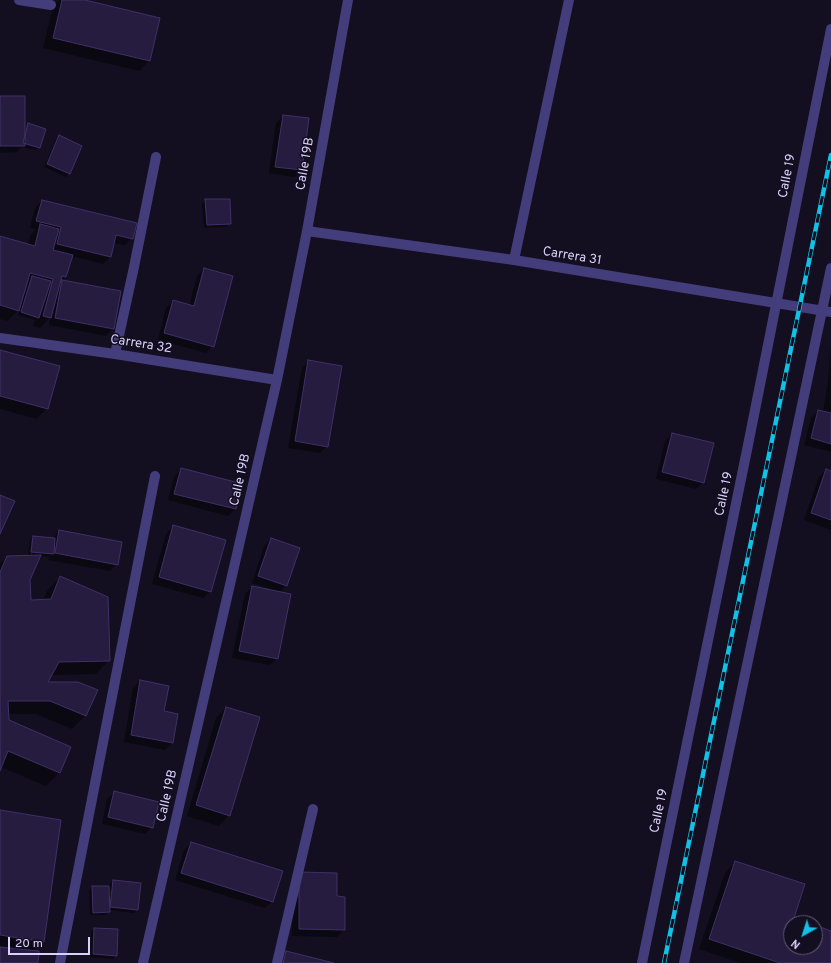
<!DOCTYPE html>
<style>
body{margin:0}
#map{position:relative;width:831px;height:963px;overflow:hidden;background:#130f20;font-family:Overpass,sans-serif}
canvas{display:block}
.north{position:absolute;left:783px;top:915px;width:40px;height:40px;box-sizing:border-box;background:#130f20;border:1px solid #625d78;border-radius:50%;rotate:219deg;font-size:11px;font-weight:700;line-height:16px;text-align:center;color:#d9d1fb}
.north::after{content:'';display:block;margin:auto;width:14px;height:18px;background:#12c2e6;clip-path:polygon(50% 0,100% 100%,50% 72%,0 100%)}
.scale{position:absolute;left:8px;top:937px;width:82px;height:18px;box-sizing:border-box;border:2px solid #d9d1fb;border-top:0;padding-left:5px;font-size:12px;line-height:14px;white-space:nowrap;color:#d9d1fb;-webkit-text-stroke:3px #130f20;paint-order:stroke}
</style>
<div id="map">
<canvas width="831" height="963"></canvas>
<div class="north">N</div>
<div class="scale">20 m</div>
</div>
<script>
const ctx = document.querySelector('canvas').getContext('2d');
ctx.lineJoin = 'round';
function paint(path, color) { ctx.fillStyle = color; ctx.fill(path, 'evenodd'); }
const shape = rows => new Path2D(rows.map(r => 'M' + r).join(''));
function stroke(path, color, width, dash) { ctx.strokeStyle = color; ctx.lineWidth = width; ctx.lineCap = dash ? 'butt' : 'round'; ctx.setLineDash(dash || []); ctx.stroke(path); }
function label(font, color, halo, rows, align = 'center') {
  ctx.font = font + ' Overpass,sans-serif'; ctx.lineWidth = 3; ctx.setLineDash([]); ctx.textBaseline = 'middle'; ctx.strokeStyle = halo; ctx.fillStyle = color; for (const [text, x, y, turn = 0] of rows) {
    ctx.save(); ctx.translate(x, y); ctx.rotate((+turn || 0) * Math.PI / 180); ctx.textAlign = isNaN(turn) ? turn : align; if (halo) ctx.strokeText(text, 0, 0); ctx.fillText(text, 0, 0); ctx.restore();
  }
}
paint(shape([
 [59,0,81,0,149,61,139,71,43,48,53,6],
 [0,97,24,129,29,125,39,147,36,150,22,147,17,152,0,153],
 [283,116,301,170,294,177,269,173,276,123],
 [59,136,69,173,66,177,44,167,56,140],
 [206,200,230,223,227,227,204,228,202,204],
 [42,201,132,238,125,245,113,243,110,257,103,264,71,256,65,277,61,281,120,292,113,328,106,336,49,325,50,317,40,328,33,326,35,320,18,315,20,308,8,321,0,319,0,237,28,245,30,236,36,229,30,228,35,208],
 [25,285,27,285,25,294,23,293],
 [204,269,213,346,206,353,158,340,166,308,173,301,189,306,197,276],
 [831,346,831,452,804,445,811,418,818,411,823,412,828,382],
 [0,351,47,408,37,419,0,409],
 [309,361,327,446,320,453,288,448,302,368],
 [672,434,703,482,696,489,656,479,665,441],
 [181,469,235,509,228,516,168,500,174,477],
 [826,470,831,472,831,530,804,520,819,477],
 [173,526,210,591,203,598,152,584,166,534],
 [59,531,117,564,110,571,48,560,49,557,40,556,29,580,30,601,43,600,47,591,60,577,109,660,96,674,51,675,47,683,85,716,72,729,36,714,8,714,8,721,59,773,46,786,1,767,0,768,0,564,7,557,28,556,30,540,33,537,52,539],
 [31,539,33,539,32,557,30,557],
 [271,539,286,585,279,593,277,658,270,665,232,658,245,594,252,587,271,591,271,589,252,583,264,546],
 [140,681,163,712,172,743,165,750,124,742,133,688],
 [226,708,229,815,219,826,187,816,216,718],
 [115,792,152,827,145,834,102,824,107,799],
 [0,811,43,941,33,951,37,963,0,963],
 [191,843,272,901,265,908,175,880,184,850],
 [736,862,792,919,805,923,791,923,791,947,815,947,815,926,831,932,831,963,740,963,699,949,725,873],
 [293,880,336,897,344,930,337,937,292,936],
 [113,881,137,909,134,913,109,910,106,915,90,915,89,891,92,887,109,887,110,884],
 [94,929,116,955,113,959,90,957,91,932],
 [286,953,330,963,278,963,279,960]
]), '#0007');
const building = shape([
 [62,0,85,0,160,18,150,61,53,38,62,0],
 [0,96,25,96,25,146,0,146,0,96],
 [283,115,309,118,302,170,275,167,283,115],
 [28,123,46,129,40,148,23,143,28,123],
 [59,135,82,146,70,174,47,164,59,135],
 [205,199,230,199,231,224,207,225,205,199],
 [42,200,137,223,133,239,116,235,111,257,57,244,61,227,36,221,42,200],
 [40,224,59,229,53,250,73,255,66,277,62,276,51,318,43,316,53,279,30,273,19,311,0,305,0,236,35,246,40,224],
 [204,268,233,276,214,347,164,333,173,300,194,306,204,268],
 [32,276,51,281,39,318,21,312,32,276],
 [62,280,121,291,114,329,55,318,62,280],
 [0,350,60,366,48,409,0,396,0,350],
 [308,360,342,366,328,447,295,441,308,360],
 [818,410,831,413,831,444,811,438,818,410],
 [672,433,714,443,704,483,662,472,672,433],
 [181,468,243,484,236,509,174,494,181,468],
 [826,469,831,471,831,520,811,513,826,469],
 [0,495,15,501,0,534,0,495],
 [173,525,226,540,211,592,159,577,173,525],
 [59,530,122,542,118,565,55,553,59,530],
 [33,536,55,538,54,554,31,552,33,536],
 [271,538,300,548,287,586,258,576,271,538],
 [41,555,30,580,31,600,51,599,60,576,108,597,110,661,59,662,48,682,78,682,98,690,86,716,50,701,8,701,9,720,71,747,60,773,8,751,0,771,0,572,7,556,41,555],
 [252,586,291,594,278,659,239,651,252,586],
 [140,680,169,686,164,711,178,714,173,743,131,735,140,680],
 [226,707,260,717,230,816,196,805,226,707],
 [114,791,159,802,153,828,108,817,114,791],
 [0,810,61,820,44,942,0,935,0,810],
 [191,842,283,871,273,902,181,873,191,842],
 [735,861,805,884,794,918,808,923,791,923,791,947,815,947,815,925,831,931,831,963,780,963,709,939,735,861],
 [299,872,337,873,337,896,345,897,345,930,299,929,299,872],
 [113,880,141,883,138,910,110,907,113,880],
 [92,886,109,886,110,912,93,913,92,886],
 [94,928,118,929,117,956,93,954,94,928],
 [0,947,39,951,38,963,0,963,0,947],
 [286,951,334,963,283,963,286,951]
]);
paint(building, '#261c3f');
stroke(building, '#403069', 1);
stroke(shape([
 [514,260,569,0],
 [60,963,155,476],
 [277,963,313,809]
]), '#443d7b', 10);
stroke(shape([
 [19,0,51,5],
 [307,231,514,260,831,312],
 [0,338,115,354,277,380],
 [115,354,134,267,156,157],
 [143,963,277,380,307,231,348,0],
 [642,963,748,445,831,29],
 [684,963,831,268]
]), '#443d7b', 10);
const rail = shape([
 [664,963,831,155]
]);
stroke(rail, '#12c2e6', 4.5);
stroke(rail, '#130f20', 3, [9]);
label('13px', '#d9d1fb', '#130f20', [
 ["Calle 19B",306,164,-80],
 ["Calle 19",788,176,-79],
 ["Carrera 31",572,257,9],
 ["Carrera 32",141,345,9],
 ["Calle 19B",241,480,-77],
 ["Calle 19",725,494,-78],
 ["Calle 19B",168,796,-77],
 ["Calle 19",660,811,-78]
]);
</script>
